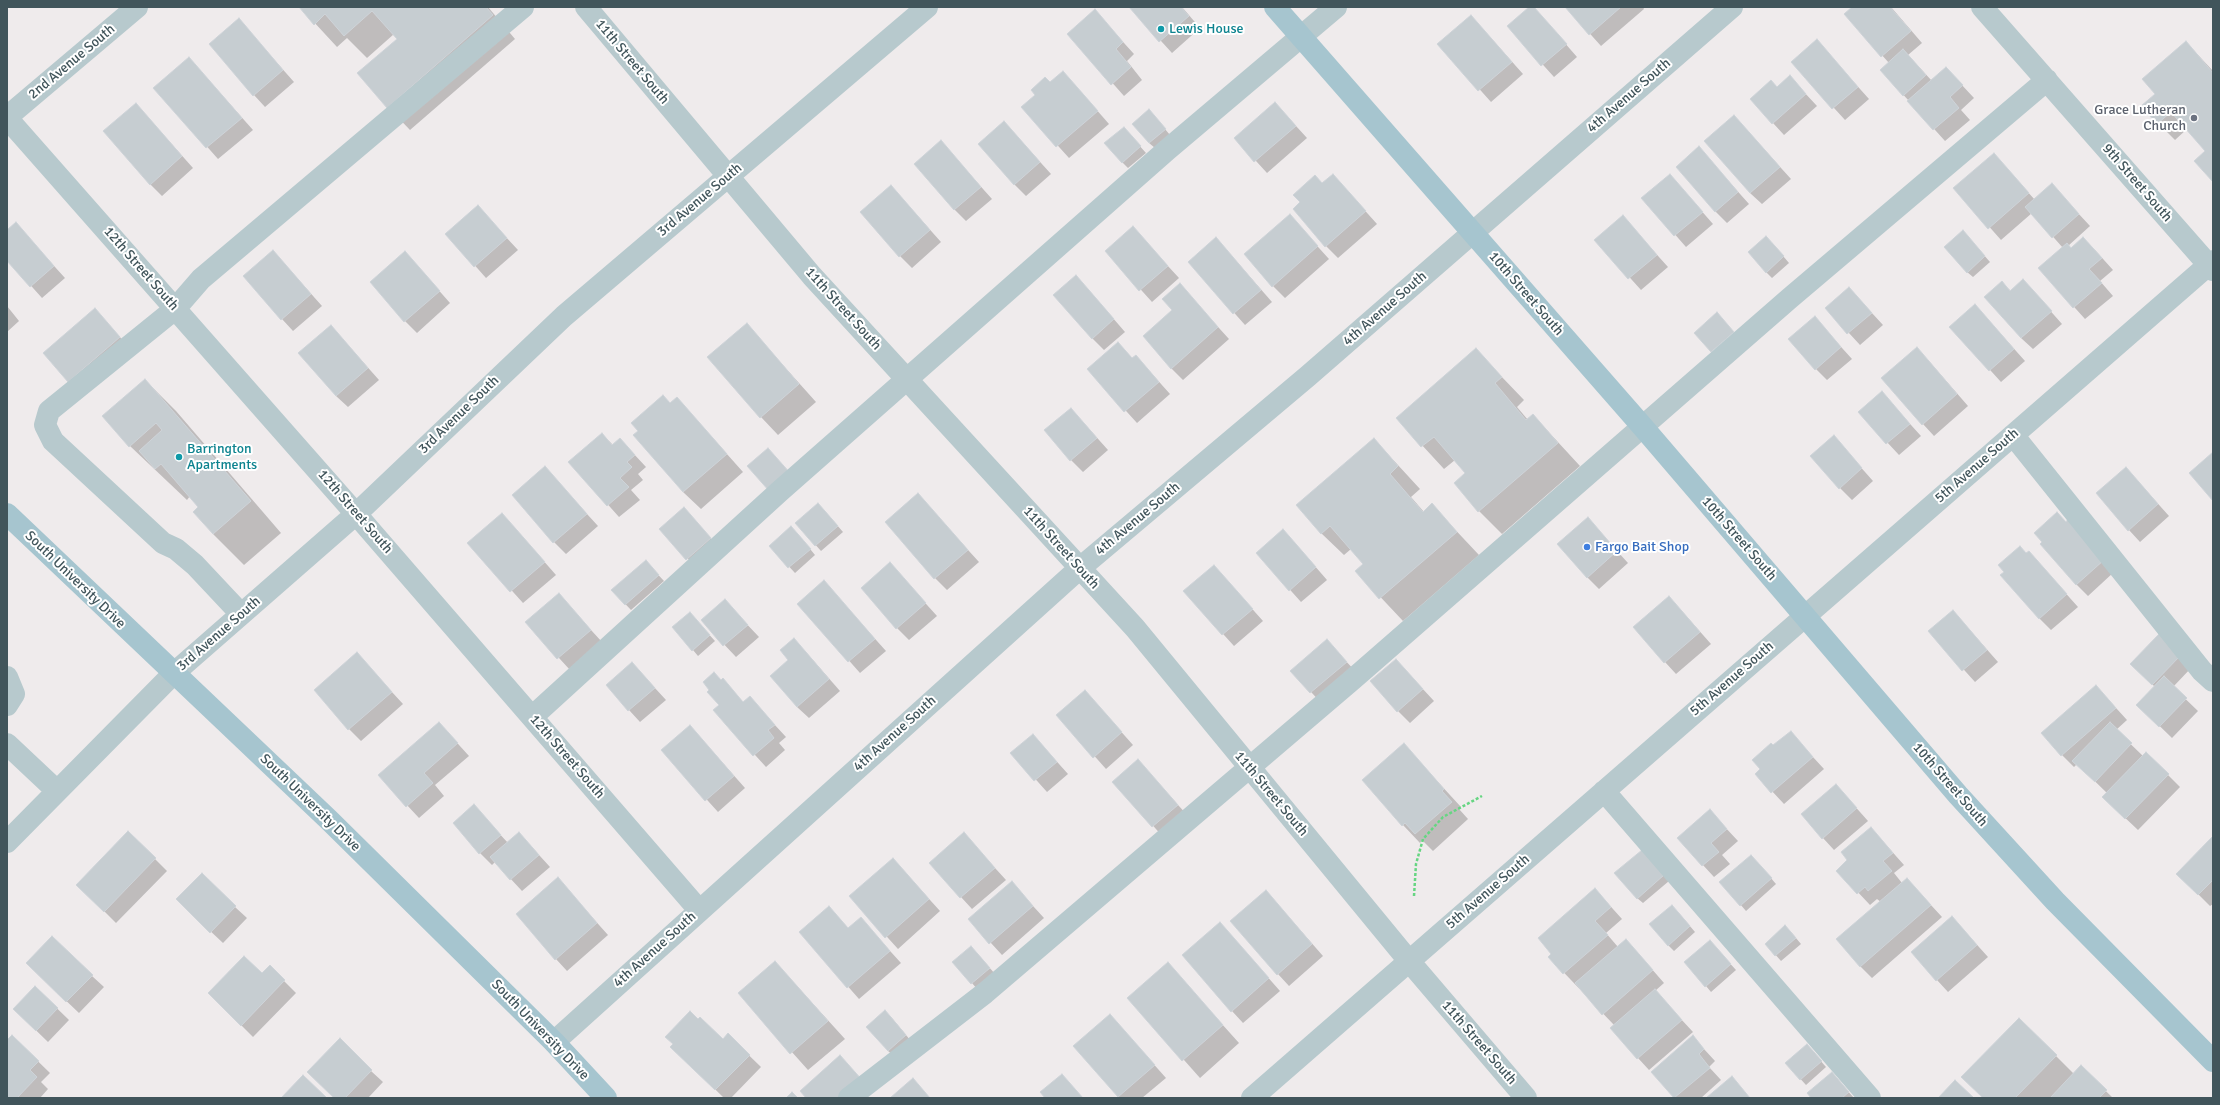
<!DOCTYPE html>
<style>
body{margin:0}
#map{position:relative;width:2220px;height:1105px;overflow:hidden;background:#efebec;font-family:Signika,sans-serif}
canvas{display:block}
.frame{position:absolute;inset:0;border:8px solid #41555b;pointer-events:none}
</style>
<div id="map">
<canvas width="2220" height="1105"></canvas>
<div class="frame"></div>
</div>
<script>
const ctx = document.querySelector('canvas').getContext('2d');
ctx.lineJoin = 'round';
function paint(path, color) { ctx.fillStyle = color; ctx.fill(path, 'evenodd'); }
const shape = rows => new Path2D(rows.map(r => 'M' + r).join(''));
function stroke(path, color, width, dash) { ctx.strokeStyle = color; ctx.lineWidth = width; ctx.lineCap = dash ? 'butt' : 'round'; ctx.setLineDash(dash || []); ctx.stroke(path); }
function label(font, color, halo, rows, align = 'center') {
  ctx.font = font + ' Signika,sans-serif'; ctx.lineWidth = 4; ctx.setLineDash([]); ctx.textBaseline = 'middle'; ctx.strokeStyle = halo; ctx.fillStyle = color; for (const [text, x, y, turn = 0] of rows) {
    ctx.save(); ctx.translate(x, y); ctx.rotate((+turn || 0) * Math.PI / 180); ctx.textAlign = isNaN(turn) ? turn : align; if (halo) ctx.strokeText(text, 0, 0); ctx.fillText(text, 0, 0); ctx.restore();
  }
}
paint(shape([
 [300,7,488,7,515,39,410,130,388,107,398,39,394,34,367,58,347,38,337,47],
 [1130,7,1182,7,1200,28,1172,53],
 [1531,7,1543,18,1577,57,1554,77,1508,26],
 [1566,7,1643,7,1644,9,1601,46],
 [1854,7,1891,7,1922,43,1908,55,1932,81,1946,68,1974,98,1961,110,1970,120,1945,141,1881,70,1889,63,1845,14],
 [1095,11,1134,54,1127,61,1142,80,1124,96,1069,34],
 [239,20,294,82,265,107,254,95],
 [1482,28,1523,74,1491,102,1439,44],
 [1817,41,1869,99,1845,120,1792,62],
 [2186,42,2213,71,2213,181,2207,151,2187,129,2175,140,2158,123,2156,94],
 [189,58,253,130,218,159,155,88],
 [1790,77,1817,106,1784,135,1773,123,1777,88],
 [1074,84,1109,124,1069,158,1023,107],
 [136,104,193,168,162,196,150,184],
 [1286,115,1307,138,1267,173,1235,138],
 [1154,116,1170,135,1155,148,1149,143],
 [1734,116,1791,179,1762,204,1750,193],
 [1004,122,1051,174,1026,196,1014,184],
 [1129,134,1146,153,1128,168,1122,162],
 [941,142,992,199,966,221,954,209],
 [1699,148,1749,204,1727,223,1715,211],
 [1994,154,2035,200,2052,185,2090,226,2068,246,2071,249,2083,238,2095,250,2113,270,2100,281,2113,296,2085,319,2039,268,2063,248,2032,213,2001,240,1955,188],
 [1333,175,1377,224,1338,258,1326,246,1322,184],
 [1670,175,1713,224,1686,247,1643,198],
 [891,186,941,242,912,268,900,256],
 [478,207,518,250,486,278,447,234],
 [1290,216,1329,259,1285,298,1273,286],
 [1623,217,1668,267,1641,290,1596,240],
 [16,224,65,278,42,298,7,259,7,232],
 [1133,228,1179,278,1152,302,1106,251],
 [1968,237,1990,262,1973,277,1967,272],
 [1216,238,1272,302,1245,325,1189,262],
 [1772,243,1789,263,1772,278,1766,272],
 [273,251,322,306,293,331,282,319],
 [405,252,450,303,417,333,405,321],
 [2023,280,2062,324,2033,349,2021,338,2002,283,2011,291],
 [1180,285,1229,339,1183,380,1171,368,1174,310],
 [1087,288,1125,332,1104,350,1092,338],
 [1849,288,1883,325,1860,345,1826,308],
 [1975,305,2025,361,2001,382,1951,327],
 [7,306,19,321,7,332],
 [95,310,131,349,69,381],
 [1814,317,1852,359,1827,380,1816,369],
 [747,325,816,402,778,435,761,417],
 [331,326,379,380,348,407,336,396],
 [1118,343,1133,359,1136,356,1170,394,1137,423,1088,369],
 [1476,350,1524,400,1517,407,1528,420,1533,415,1580,466,1502,534,1479,511,1467,473,1455,460,1444,469,1397,418],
 [1928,360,1968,406,1934,436,1923,424],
 [145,380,176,411,281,533,244,565,213,534,200,507,190,496,187,500,130,446],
 [1882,393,1921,436,1899,455,1859,412],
 [677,398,743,472,701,509,683,492,639,431],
 [1082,421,1108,450,1083,472,1071,460],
 [602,434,613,445,620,439,646,467,638,474,643,480,631,490,640,500,619,517,570,462],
 [1834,437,1873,481,1852,500,1840,488],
 [1374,439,1420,489,1411,497,1424,512,1432,505,1479,555,1403,621,1356,571,1365,564,1351,549,1344,555,1321,533],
 [545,468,598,526,566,554,554,542],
 [2126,468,2169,516,2140,542,2129,530],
 [918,495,979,562,947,590,935,578],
 [684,508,722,551,699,571,661,529],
 [824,510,843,532,821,551,796,523],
 [1588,519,1628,563,1599,589,1587,577],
 [2066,522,2114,572,2088,596,2076,584],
 [513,526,556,575,523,603,469,543],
 [797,533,815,555,795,573,770,546],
 [1294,542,1327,580,1301,602,1257,553],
 [2029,552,2078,607,2051,630,2039,618,2026,554],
 [890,564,937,616,909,640,897,628],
 [1214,566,1263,621,1234,646,1184,591],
 [651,567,664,581,631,610,612,590],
 [824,582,886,651,860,673,799,604],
 [559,595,602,642,570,670,527,623],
 [725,601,759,637,736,657,702,621],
 [1680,609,1711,644,1676,674,1665,662],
 [1953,611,1998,662,1975,682,1929,631],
 [695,619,715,641,698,656,693,650],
 [2159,635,2192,667,2173,687,2198,711,2172,738,2138,705,2155,687,2132,664],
 [1327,641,1358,674,1322,704,1292,671],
 [805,651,840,691,809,718,797,707,789,660],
 [357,654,403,704,361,741,349,729],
 [1396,660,1434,701,1410,723,1398,711],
 [632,663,666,700,640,722,629,710],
 [723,680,744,703,750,698,786,737,779,743,785,750,766,767,714,710,720,706],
 [2096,686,2127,720,2116,730,2143,756,2146,753,2180,787,2138,830,2103,797,2107,793,2077,764,2074,767,2062,755],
 [1085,691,1133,745,1106,769,1058,715],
 [690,726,745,788,718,812,662,750],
 [1790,732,1824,769,1784,804,1756,774],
 [450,735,469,756,435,785,444,796,419,818,379,775],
 [1033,735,1068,774,1047,792,1012,753],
 [1404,745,1461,807,1459,809,1468,819,1433,851,1422,840,1420,843,1403,825,1364,780],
 [1138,761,1189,817,1164,838,1114,782],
 [1836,785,1868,821,1834,850,1823,838],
 [474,806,508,843,519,833,550,867,522,891,495,862,492,865,480,853],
 [1710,811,1738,841,1722,855,1730,864,1714,877,1678,838],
 [1871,828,1904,865,1894,873,1902,883,1907,879,1942,917,1872,978,1860,966,1881,902,1877,899,1870,905,1838,871,1849,860],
 [128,832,167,871,116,923,89,896],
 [964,834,1006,880,972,909,961,897],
 [2213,838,2213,904,2210,906,2178,874],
 [1648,857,1669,881,1643,903,1637,898],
 [893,859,940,911,898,949,851,897],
 [1757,862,1776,884,1746,911,1721,882],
 [558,879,608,935,567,971,556,959],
 [1012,883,1044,918,1002,955,969,919],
 [1595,889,1622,919,1606,933,1618,947,1626,940,1637,952,1664,983,1655,991,1693,1032,1649,1070,1638,1058,1614,1025,1549,957],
 [1266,891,1323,956,1289,986,1278,974],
 [235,907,247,918,223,943,189,911],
 [829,907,849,929,861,919,901,963,859,999,800,932],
 [1678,912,1695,932,1674,951,1668,945],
 [1952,917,1988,957,1948,992,1937,980],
 [1220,923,1280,991,1243,1023,1232,1011],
 [1791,932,1801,944,1781,961,1766,944],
 [1715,947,1736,970,1711,992,1706,986],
 [977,953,995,974,977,989,972,983],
 [775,962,845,1039,808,1070,739,993],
 [1168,964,1239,1043,1200,1078,1129,998],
 [270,967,296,993,253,1037,221,1005],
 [39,975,92,976,104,987,79,1013],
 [35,987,69,1020,48,1042,14,1009],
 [1110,1015,1166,1078,1142,1098,1120,1098,1075,1046],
 [891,1017,911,1041,894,1056,888,1051],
 [2019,1019,2074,1074,2081,1067,2113,1098,1984,1098],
 [728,1035,761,1067,731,1098,724,1098,684,1059,723,1040],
 [12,1036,50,1073,41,1082,48,1089,40,1098,7,1098,7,1041],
 [1693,1037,1715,1061,1709,1067,1721,1080,1701,1098,1675,1098,1652,1072],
 [1812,1051,1826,1067,1806,1085,1786,1063],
 [371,1071,383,1082,368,1098,335,1098],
 [1837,1079,1854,1098,1812,1098]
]), '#0003');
const building = shape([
 [299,7,486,7,493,15,387,108,357,73,397,39,372,11,344,36,325,14,314,25,299,7],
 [1129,7,1181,7,1189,16,1159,42,1129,7],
 [1529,7,1534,7,1567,44,1541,66,1507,26,1529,7],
 [1565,7,1621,7,1589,35,1565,7],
 [1852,7,1890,7,1911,31,1881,57,1844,14,1852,7],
 [1095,9,1123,42,1116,49,1131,67,1111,85,1067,34,1095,9],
 [1471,15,1512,62,1478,91,1437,44,1471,15],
 [239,18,283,70,253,96,209,44,239,18],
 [1817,39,1858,87,1832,109,1791,62,1817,39],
 [2186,41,2213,73,2213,182,2194,161,2205,151,2171,112,2157,124,2141,106,2155,94,2142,79,2186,41],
 [1903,49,1926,75,1903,96,1880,70,1903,49],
 [189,57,242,118,206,148,153,88,189,57],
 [1946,67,1963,85,1950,97,1959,108,1933,130,1907,101,1946,67],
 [1063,71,1098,111,1056,147,1021,107,1035,95,1031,90,1045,77,1050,82,1063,71],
 [1790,75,1806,94,1772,124,1750,99,1771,80,1777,87,1790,75],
 [1275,102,1296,126,1254,162,1234,138,1275,102],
 [136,103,182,156,150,185,103,131,136,103],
 [1149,109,1166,129,1149,143,1132,124,1149,109],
 [1734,115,1780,167,1750,193,1704,141,1734,115],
 [1004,121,1040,162,1014,185,978,144,1004,121],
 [1124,127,1141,146,1122,163,1104,143,1124,127],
 [941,140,981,187,954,210,914,164,941,140],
 [1699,146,1738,192,1715,212,1676,167,1699,146],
 [1994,153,2029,193,1988,229,1953,188,1994,153],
 [1333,174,1366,211,1325,247,1293,209,1300,202,1293,195,1315,175,1322,183,1333,174],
 [1670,174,1703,212,1674,236,1641,198,1670,174],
 [2052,183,2079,214,2052,238,2025,207,2052,183],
 [891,185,930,230,899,257,860,212,891,185],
 [478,205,507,238,474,267,445,234,478,205],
 [1290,214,1318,246,1272,287,1244,254,1290,214],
 [1623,215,1657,255,1628,279,1594,240,1623,215],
 [16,222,54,266,30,287,7,261,7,230,16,222],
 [1133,226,1168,266,1139,291,1105,251,1133,226],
 [1963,230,1985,256,1967,273,1944,247,1963,230],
 [1766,236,1784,256,1766,273,1748,252,1766,236],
 [1216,237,1261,290,1233,314,1188,262,1216,237],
 [2083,237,2102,258,2089,269,2102,283,2073,308,2038,268,2067,243,2071,248,2083,237],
 [273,250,311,294,281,320,243,276,273,250],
 [405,251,440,291,404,322,370,282,405,251],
 [1076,275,1114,319,1092,339,1053,295,1076,275],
 [2023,279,2052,311,2021,338,1984,297,2002,281,2010,291,2023,279],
 [1180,283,1218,327,1171,369,1143,336,1172,310,1162,299,1180,283],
 [1849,287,1872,313,1847,334,1825,308,1849,287],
 [1975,304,2014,349,1989,371,1949,327,1975,304],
 [95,308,120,337,68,382,43,353,95,308],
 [1717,312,1734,332,1711,352,1694,333,1717,312],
 [1815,316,1841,347,1815,370,1788,339,1815,316],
 [747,323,799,384,760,418,707,357,747,323],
 [331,325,368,368,336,396,298,353,331,325],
 [1118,342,1132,358,1136,355,1159,382,1124,412,1087,369,1118,342],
 [1917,347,1957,394,1922,425,1881,378,1917,347],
 [1476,348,1502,377,1495,383,1526,420,1533,414,1558,443,1478,512,1454,483,1465,473,1434,437,1421,447,1396,418,1476,348],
 [145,379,251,501,213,534,193,512,198,507,161,464,155,469,139,451,162,430,156,423,129,447,102,416,145,379],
 [1882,391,1910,424,1886,444,1858,412,1882,391],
 [663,395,670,403,677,397,727,454,683,492,633,435,638,431,631,423,663,395],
 [1071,408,1097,438,1070,461,1044,430,1071,408],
 [602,433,612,445,620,438,635,455,627,462,632,467,620,478,629,487,607,506,568,462,602,433],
 [1834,435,1862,468,1839,489,1810,456,1834,435],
 [1374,438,1398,466,1390,474,1423,512,1432,503,1457,532,1379,599,1355,571,1363,564,1330,526,1321,534,1296,505,1374,438],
 [768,448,791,474,770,492,747,466,768,448],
 [2213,452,2213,501,2189,473,2213,452],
 [545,466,587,514,553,543,512,495,545,466],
 [2126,467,2158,504,2128,531,2096,493,2126,467],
 [918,493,968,550,934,579,885,522,918,493],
 [818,503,838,526,815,546,795,523,818,503],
 [684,507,711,538,686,560,659,529,684,507],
 [2057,512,2066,522,2068,519,2104,560,2076,585,2040,544,2042,542,2034,533,2057,512],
 [502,513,545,562,510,592,467,543,502,513],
 [1588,517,1617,551,1587,578,1557,544,1588,517],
 [791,526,811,549,788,568,769,546,791,526],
 [1283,529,1316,567,1289,591,1256,553,1283,529],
 [2020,546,2026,553,2029,551,2067,594,2039,619,2000,575,2004,572,1998,565,2020,546],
 [646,560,659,575,625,605,611,590,646,560],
 [890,562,926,603,896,629,861,588,890,562],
 [1214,565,1253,609,1222,635,1183,591,1214,565],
 [824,580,875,639,848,662,797,604,824,580],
 [559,593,591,630,557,659,525,622,559,593],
 [1669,596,1700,632,1664,663,1633,627,1669,596],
 [725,599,748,625,723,646,701,620,725,599],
 [1953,610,1987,650,1962,671,1928,631,1953,610],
 [690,612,710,635,692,651,672,627,690,612],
 [2159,634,2181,655,2152,685,2130,664,2159,634],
 [794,638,829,679,797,707,770,676,788,660,780,650,794,638],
 [1327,639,1347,662,1310,693,1290,671,1327,639],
 [357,652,392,692,348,730,314,690,357,652],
 [1396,659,1423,689,1397,712,1370,681,1396,659],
 [632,662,655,688,628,711,606,685,632,662],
 [714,672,721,680,723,678,743,702,750,696,775,725,768,730,774,738,753,756,713,710,719,705,707,692,709,690,703,682,714,672],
 [2164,676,2187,698,2159,727,2136,705,2164,676],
 [2096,685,2116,708,2061,756,2041,733,2096,685],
 [1085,690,1122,732,1093,758,1056,715,1085,690],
 [439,722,458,743,424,773,433,783,406,807,378,775,439,722],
 [2110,722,2132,743,2095,782,2072,761,2110,722],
 [690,725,734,776,705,801,661,750,690,725],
 [1791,731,1813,757,1771,793,1755,774,1760,769,1752,760,1771,743,1773,745,1791,731],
 [1033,734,1057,762,1034,781,1010,753,1033,734],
 [1404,743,1444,789,1442,791,1452,802,1415,834,1405,823,1402,826,1362,780,1404,743],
 [2146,752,2169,774,2125,819,2102,797,2146,752],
 [1138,759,1178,805,1152,827,1112,782,1138,759],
 [1836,784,1857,808,1822,839,1801,814,1836,784],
 [474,804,501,835,479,854,453,823,474,804],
 [1710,809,1727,829,1711,843,1719,852,1702,866,1677,838,1710,809],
 [1871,827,1893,853,1883,861,1892,871,1868,891,1865,887,1857,894,1836,871,1847,860,1841,852,1871,827],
 [128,831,156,858,104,912,76,885,128,831],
 [519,832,539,855,510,880,490,857,519,832],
 [964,832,995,868,960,898,929,863,964,832],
 [2213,836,2213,880,2198,895,2176,874,2213,836],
 [1642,850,1664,875,1637,899,1614,873,1642,850],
 [1751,855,1772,878,1740,906,1719,882,1751,855],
 [893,858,929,899,885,938,849,896,893,858],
 [202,873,236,906,210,933,176,899,202,873],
 [558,877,597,923,555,960,516,914,558,877],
 [1907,878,1931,905,1860,967,1836,939,1907,878],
 [1012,881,1033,906,989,944,968,919,1012,881],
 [1595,888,1611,907,1595,921,1608,935,1563,974,1548,957,1551,954,1538,938,1595,888],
 [1266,890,1312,944,1277,975,1230,921,1266,890],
 [1672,905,1690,926,1668,946,1649,924,1672,905],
 [829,906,848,928,861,917,890,951,847,988,799,932,829,906],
 [1952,916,1977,945,1936,981,1911,952,1952,916],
 [1220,922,1269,978,1231,1012,1182,955,1220,922],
 [1785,925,1796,938,1775,956,1765,944,1785,925],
 [52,936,93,975,66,1002,26,963,52,936],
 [1626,939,1653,970,1602,1015,1575,983,1626,939],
 [1710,940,1731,964,1705,987,1684,962,1710,940],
 [971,946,990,968,971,984,952,962,971,946],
 [244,956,262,973,270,965,285,980,241,1026,208,993,244,956],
 [775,961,828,1021,790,1054,738,993,775,961],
 [1168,962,1223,1025,1182,1061,1127,998,1168,962],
 [35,986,58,1008,36,1031,13,1009,35,986],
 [1655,989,1682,1020,1637,1059,1610,1028,1655,989],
 [885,1010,906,1035,888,1051,866,1027,885,1010],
 [690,1011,698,1019,700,1017,723,1039,728,1033,750,1055,715,1090,670,1047,673,1044,665,1037,690,1011],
 [1110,1014,1155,1065,1118,1097,1073,1046,1110,1014],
 [2019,1018,2057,1055,2015,1098,1983,1098,1961,1077,2019,1018],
 [12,1035,39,1061,30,1070,37,1077,17,1098,7,1098,7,1040,12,1035],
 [1693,1035,1704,1049,1699,1054,1710,1068,1674,1098,1651,1072,1693,1035],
 [340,1038,372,1070,345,1098,334,1098,307,1072,340,1038],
 [1807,1044,1822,1061,1800,1080,1785,1063,1807,1044],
 [840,1055,863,1081,844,1098,806,1098,800,1091,840,1055],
 [2081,1065,2107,1090,2099,1098,2050,1098,2081,1065],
 [1832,1072,1849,1092,1842,1098,1811,1098,1807,1093,1832,1072],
 [1062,1074,1083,1098,1045,1098,1040,1092,1062,1074],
 [303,1075,327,1098,281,1098,303,1075],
 [1732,1076,1750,1098,1706,1098,1732,1076],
 [913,1078,930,1098,890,1098,913,1078],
 [1955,1080,1974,1098,1938,1098,1955,1080],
 [792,1092,798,1098,786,1098,792,1092]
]);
paint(building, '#c6cdd1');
stroke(building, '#ced3d8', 1);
stroke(shape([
 [1414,896,1416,864,1423,839,1443,817,1482,796]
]), '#66d582', 2.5, [3, 2]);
stroke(shape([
 [586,7,812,276,1135,628,1409,961,1526,1098],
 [1982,7,2213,270],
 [7,117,137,7],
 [7,118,356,514,699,910],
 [2013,435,2202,671,2213,681],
 [241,614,195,565,176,549,163,543,53,441,45,425,49,411,175,309,201,279,523,7],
 [7,677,14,694,7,705],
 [532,717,780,491,1167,150,1336,7],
 [7,744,57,791],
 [1604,791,1870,1098],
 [7,842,173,674,356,514,564,316,927,7],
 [554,1042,1080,568,1308,376,1732,7],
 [849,1098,985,993,1352,680,1790,298,2047,80],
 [1252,1098,2213,261]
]), '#b7c9cd', 22);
stroke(shape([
 [1275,7,1642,426,1958,795,2055,901,2213,1061],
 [7,514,329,820,554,1042,606,1098]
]), '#a6c5cf', 22);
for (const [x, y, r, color] of [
 [1161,29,4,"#0f9aa8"],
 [2194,118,4,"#6b7280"],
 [179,457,4,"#0f9aa8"],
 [1587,547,4,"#3f7fe0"]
]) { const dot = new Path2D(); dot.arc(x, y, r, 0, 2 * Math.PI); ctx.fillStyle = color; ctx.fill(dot); stroke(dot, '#fff', 1.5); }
label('14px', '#0d838f', '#fff', [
 ["Lewis House",1169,29],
 ["Barrington",187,449],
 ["Apartments",187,465]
], 'left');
label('14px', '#41555b', '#fff', [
 ["2nd Avenue South",72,62,-40],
 ["11th Street South",632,62,50],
 ["4th Avenue South",1629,96,-41],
 ["9th Street South",2137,183,49],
 ["3rd Avenue South",700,200,-40],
 ["12th Street South",141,269,49],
 ["10th Street South",1526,294,49],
 ["11th Street South",843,309,48],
 ["4th Avenue South",1385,309,-41],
 ["3rd Avenue South",459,415,-44],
 ["5th Avenue South",1977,466,-41],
 ["12th Street South",355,512,49],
 ["4th Avenue South",1138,519,-40],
 ["10th Street South",1739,539,49],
 ["11th Street South",1061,548,48],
 ["South University Drive",75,580,44],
 ["3rd Avenue South",219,634,-41],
 ["5th Avenue South",1732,679,-41],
 ["4th Avenue South",895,734,-42],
 ["12th Street South",567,757,49],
 ["10th Street South",1950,785,49],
 ["11th Street South",1271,794,50],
 ["South University Drive",310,803,44],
 ["5th Avenue South",1488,892,-41],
 ["4th Avenue South",655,950,-42],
 ["South University Drive",540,1030,46],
 ["11th Street South",1479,1043,49]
]);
label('14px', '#5b616d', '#fff', [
 ["Grace Lutheran",2186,110],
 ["Church",2186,126]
], 'right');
label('14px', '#366cbe', '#fff', [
 ["Fargo Bait Shop",1595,547]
], 'left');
</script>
